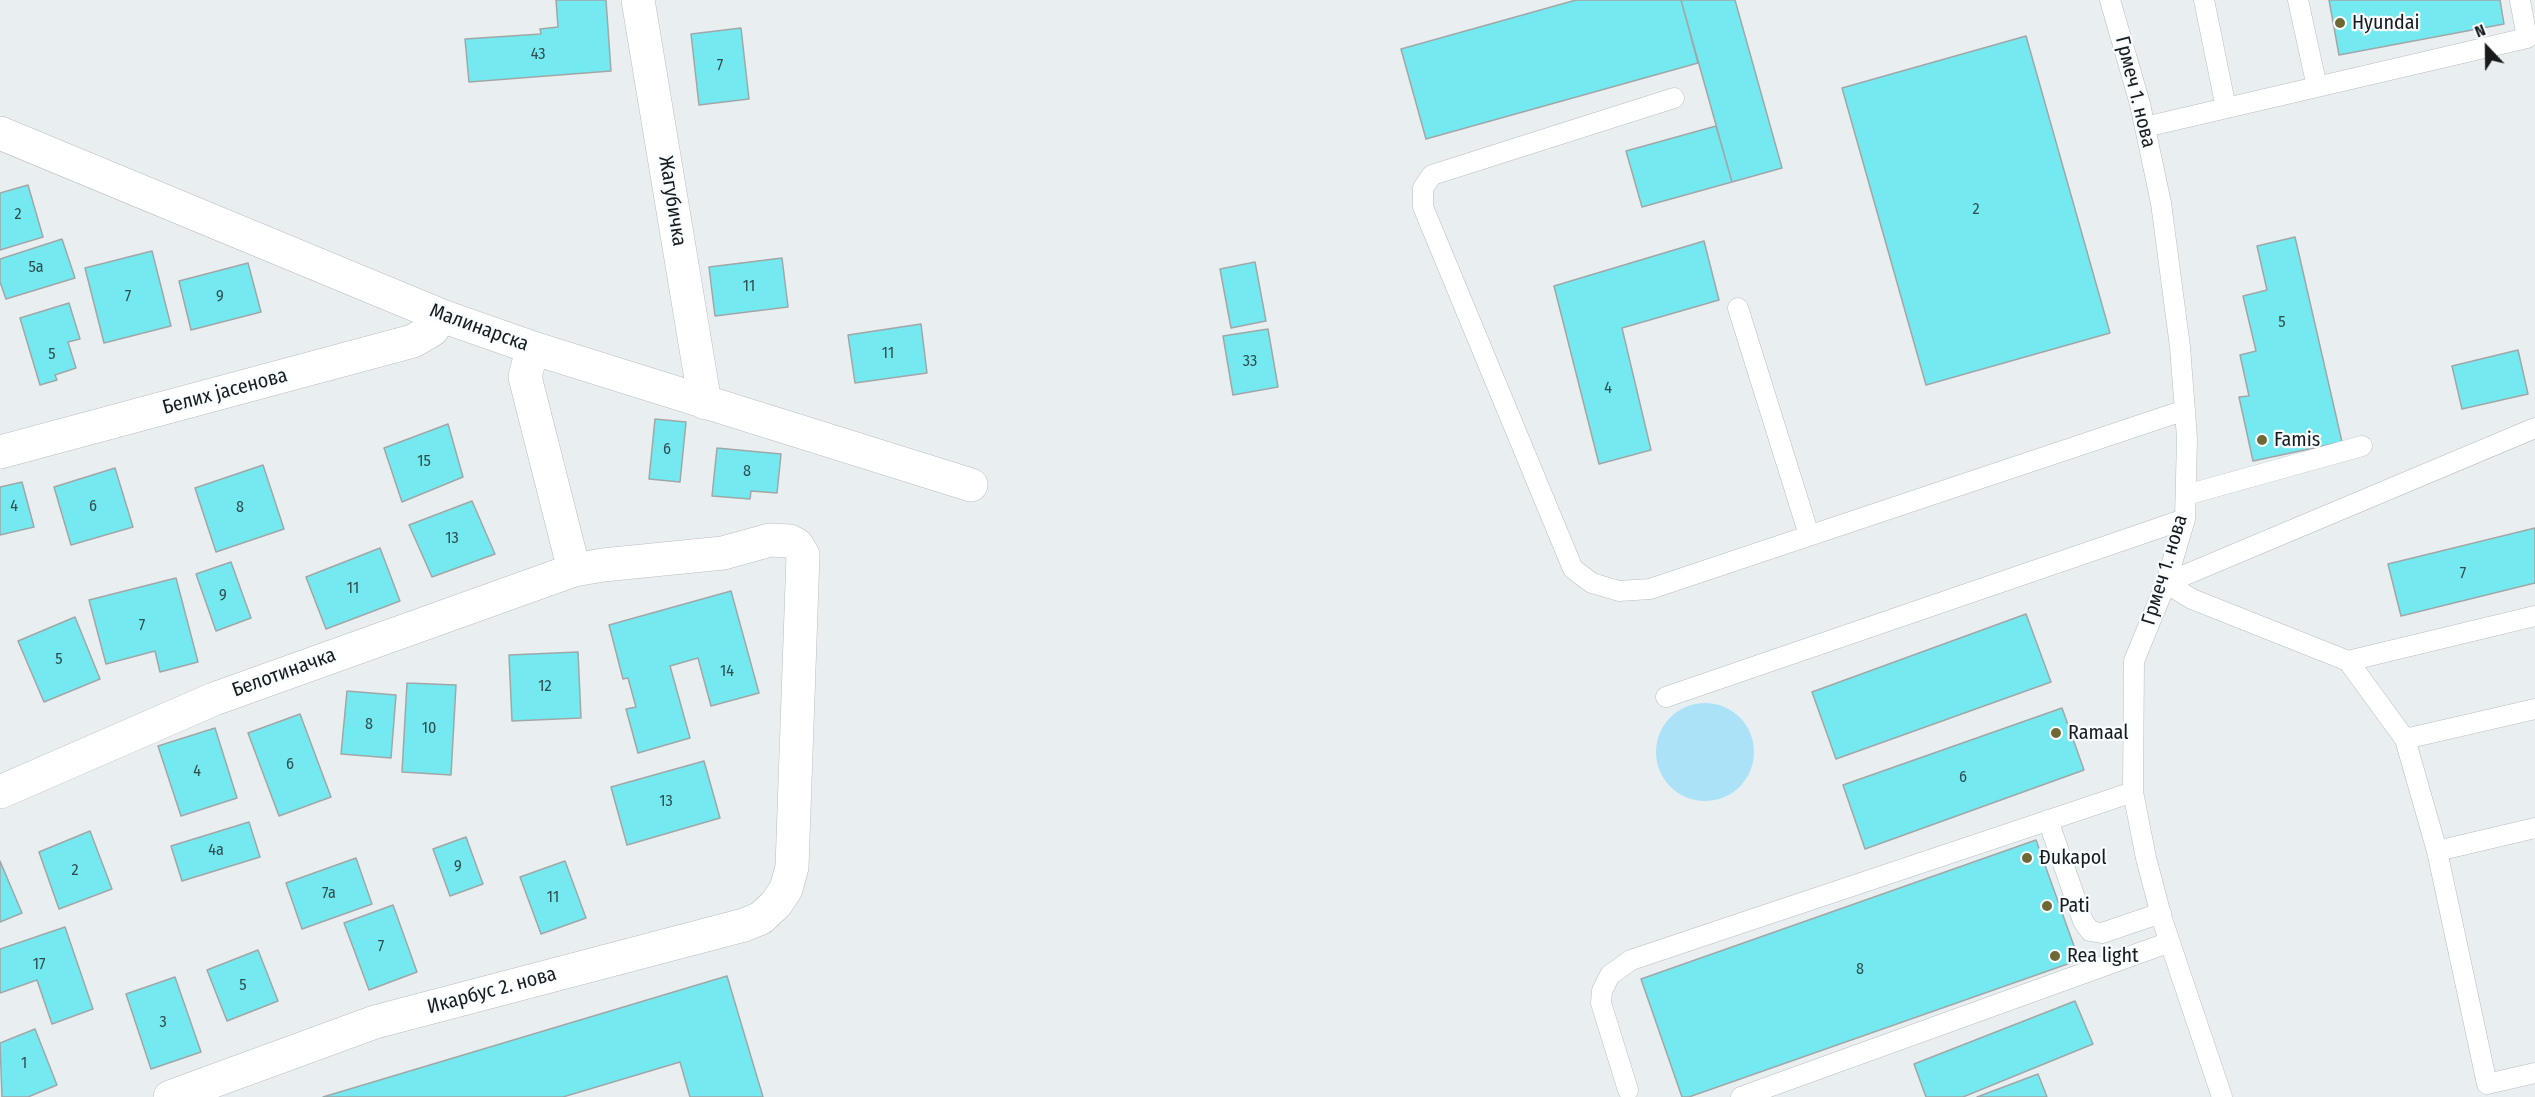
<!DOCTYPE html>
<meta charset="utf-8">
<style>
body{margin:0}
#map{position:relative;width:2535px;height:1097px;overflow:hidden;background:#e9eff1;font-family:"Fira Sans Condensed",sans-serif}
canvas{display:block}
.north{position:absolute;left:2457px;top:18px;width:60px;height:60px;-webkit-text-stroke:4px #f6fcff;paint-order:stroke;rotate:338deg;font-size:16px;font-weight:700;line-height:24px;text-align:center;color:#181a1b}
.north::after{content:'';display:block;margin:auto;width:21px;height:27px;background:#181a1b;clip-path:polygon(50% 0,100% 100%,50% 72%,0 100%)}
</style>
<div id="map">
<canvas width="2535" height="1097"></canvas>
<div class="north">N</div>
</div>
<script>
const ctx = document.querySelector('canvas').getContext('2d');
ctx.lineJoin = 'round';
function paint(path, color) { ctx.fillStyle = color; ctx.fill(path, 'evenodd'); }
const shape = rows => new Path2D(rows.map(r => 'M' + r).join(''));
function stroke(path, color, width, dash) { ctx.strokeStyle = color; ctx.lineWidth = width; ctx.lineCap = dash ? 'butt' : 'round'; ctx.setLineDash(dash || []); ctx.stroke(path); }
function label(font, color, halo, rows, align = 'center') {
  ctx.font = font + ' "Fira Sans Condensed",sans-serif'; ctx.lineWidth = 4.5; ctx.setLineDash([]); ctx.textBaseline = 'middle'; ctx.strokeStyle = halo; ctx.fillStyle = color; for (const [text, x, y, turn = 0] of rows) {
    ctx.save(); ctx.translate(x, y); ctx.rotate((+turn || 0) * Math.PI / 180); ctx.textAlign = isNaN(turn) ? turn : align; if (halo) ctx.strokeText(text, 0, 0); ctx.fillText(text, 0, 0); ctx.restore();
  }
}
paint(shape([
 '1656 752a49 49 0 1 1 98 0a49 49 0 1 1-98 0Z'
]), '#ace2f8');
const building = shape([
 [556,0,606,0,611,71,469,82,465,39,541,34,540,29,558,27,556,0],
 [1576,0,1681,0,1698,63,1426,139,1401,49,1576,0],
 [1681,0,1735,0,1782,168,1732,182,1681,0],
 [2329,0,2500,0,2504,24,2339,55,2329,0],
 [741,28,749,99,699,105,691,34,741,28],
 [2026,36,2110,333,1926,385,1842,88,2026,36],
 [1716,126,1732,182,1642,207,1626,151,1716,126],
 [28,185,43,237,0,250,0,193,28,185],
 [2295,237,2342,442,2253,461,2239,397,2249,396,2240,355,2256,351,2243,296,2267,290,2257,246,2295,237],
 [62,239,75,278,6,299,0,282,0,259,62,239],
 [1704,241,1719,300,1622,328,1651,450,1599,464,1554,286,1704,241],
 [152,251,171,326,104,343,85,268,152,251],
 [782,258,788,307,715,316,709,267,782,258],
 [1255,262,1266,321,1231,328,1220,269,1255,262],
 [248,263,261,312,191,330,179,281,248,263],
 [69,303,80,339,68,342,76,368,55,375,57,380,40,385,20,318,69,303],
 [921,324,927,373,855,383,848,335,921,324],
 [1268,329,1278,387,1233,395,1223,336,1268,329],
 [2518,350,2528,394,2462,409,2452,366,2518,350],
 [655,419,686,422,680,482,649,479,655,419],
 [448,424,463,477,402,502,384,448,448,424],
 [717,448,781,454,777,493,751,491,750,499,712,496,717,448],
 [263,465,284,529,216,552,195,488,263,465],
 [115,468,133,527,71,545,54,487,115,468],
 [22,482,34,527,0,535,0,487,22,482],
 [472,501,495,554,432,577,409,525,472,501],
 [2535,528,2535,583,2401,616,2388,564,2535,528],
 [380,548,400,601,326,629,306,577,380,548],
 [231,562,251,618,216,631,196,574,231,562],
 [176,578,198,662,160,672,155,651,106,664,89,600,176,578],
 [731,591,759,693,711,706,698,658,670,666,690,738,638,753,626,709,636,707,628,678,623,679,609,625,731,591],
 [2026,614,2051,682,1836,759,1812,692,2026,614],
 [75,617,100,679,44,702,18,641,75,617],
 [578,652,581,718,512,721,509,655,578,652],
 [407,683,456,685,451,775,402,772,407,683],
 [347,691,396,695,391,758,341,754,347,691],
 [2062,708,2084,770,1865,849,1843,785,2062,708],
 [300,714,331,797,279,816,248,733,300,714],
 [215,728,237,798,181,816,158,746,215,728],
 [704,761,720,818,627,845,611,787,704,761],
 [249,822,260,857,182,881,171,846,249,822],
 [90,831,112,889,59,909,39,852,90,831],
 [466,837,483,884,450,896,433,849,466,837],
 [2036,840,2079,960,1689,1097,1682,1097,1641,979,2036,840],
 [356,858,372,904,302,929,286,883,356,858],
 [0,861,22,913,0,922,0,861],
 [565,861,586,918,541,934,520,877,565,861],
 [393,905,417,972,369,990,344,923,393,905],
 [65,927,93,1009,52,1024,37,980,0,993,0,949,65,927],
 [258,950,278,1001,227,1021,207,970,258,950],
 [727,976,763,1097,690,1097,680,1062,563,1097,323,1097,727,976],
 [175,977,201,1052,151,1069,126,994,175,977],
 [2075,1001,2093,1044,1963,1097,1926,1097,1914,1064,2075,1001],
 [35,1029,57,1085,28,1097,2,1097,0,1043,35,1029],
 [2038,1074,2047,1097,1977,1097,2038,1074]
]);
paint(building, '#74e9ef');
stroke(building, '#a1a7a8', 1.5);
const lane = shape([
 [2110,0,2140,104,2161,203,2180,347,2187,438,2185,519,2166,583,2134,661,2133,792,2146,858,2162,919,2222,1097],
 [2204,0,2226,108],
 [2298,0,2317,87],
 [1674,98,1432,175,1423,188,1423,207,1573,569,1592,583,1619,591,1650,589,2185,410],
 [2145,127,2527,38,2520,0],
 [1738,308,1809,535],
 [2186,495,2362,446],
 [2166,583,2192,599,2348,661,2405,739,2437,851,2487,1084,2535,1073],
 [2166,583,2535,428],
 [2348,661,2535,616],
 [1666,697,2185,519],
 [2405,739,2535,709],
 [2048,820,2083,921,2090,931,2102,933,2161,913],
 [2437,851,2535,828],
 [1628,1090,1601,1003,1602,991,1610,975,1631,960,2133,792],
 [1741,1097,2170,942]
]);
const street = shape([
 [638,0,705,403],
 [0,133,442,316,536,349,971,485],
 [536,349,530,357,525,377,574,570],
 [0,452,413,341,432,330,442,316],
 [0,792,214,699,574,570,603,565,723,553,770,540,790,541,797,545,803,555,792,867,786,889,776,904,761,918,744,925,375,1022,170,1097]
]);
stroke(lane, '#b8bdc0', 21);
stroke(street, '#b8bdc0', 34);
stroke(lane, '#fff', 20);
stroke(street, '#fff', 33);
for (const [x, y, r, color] of [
 [2340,23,6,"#6f6834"],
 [2262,440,6,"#6f6834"],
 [2056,733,6,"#6f6834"],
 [2027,858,6,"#6f6834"],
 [2047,906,6,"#6f6834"],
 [2055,956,6,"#6f6834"]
]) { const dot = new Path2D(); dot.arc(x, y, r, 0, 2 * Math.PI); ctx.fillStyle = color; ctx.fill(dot); stroke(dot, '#f6fcff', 2); }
label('16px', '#2f4e50', null, [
 ["43",538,55],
 ["7",720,66],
 ["2",1976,210],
 ["2",18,215],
 ["5a",36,268],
 ["11",749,287],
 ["7",128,297],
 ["9",220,297],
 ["5",2282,323],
 ["11",888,354],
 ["5",52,355],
 ["33",1250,362],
 ["4",1608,389],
 ["6",667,450],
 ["15",424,462],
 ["8",747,472],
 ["4",14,507],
 ["6",93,507],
 ["8",240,508],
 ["13",452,539],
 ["7",2463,574],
 ["11",353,589],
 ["9",223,596],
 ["7",142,626],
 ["5",59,660],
 ["14",727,672],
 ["12",545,687],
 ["8",369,725],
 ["10",429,729],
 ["6",290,765],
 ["4",197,772],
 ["6",1963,778],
 ["13",666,802],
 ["4a",216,851],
 ["9",458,867],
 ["2",75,871],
 ["7a",329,894],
 ["11",553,898],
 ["7",381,947],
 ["17",39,965],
 ["8",1860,970],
 ["5",243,986],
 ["3",163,1023],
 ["1",24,1064]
]);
label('20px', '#181a1b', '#f6fcff', [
 ["Hyundai",2352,23],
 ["Famis",2274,440],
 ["Ramaal",2068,733],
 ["Đukapol",2039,858],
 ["Pati",2059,906],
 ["Rea light",2067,956]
], 'left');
label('20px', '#181a1b', '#f6fcff', [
 ["Грмеч 1. нова",2135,92,76],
 ["Жагубичка",672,201,81],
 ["Малинарска",479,328,20],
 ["Белих јасенова",225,392,-15],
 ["Грмеч 1. нова",2165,570,-73],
 ["Белотиначка",284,673,-20],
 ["Икарбус 2. нова",492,991,-15]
]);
</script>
